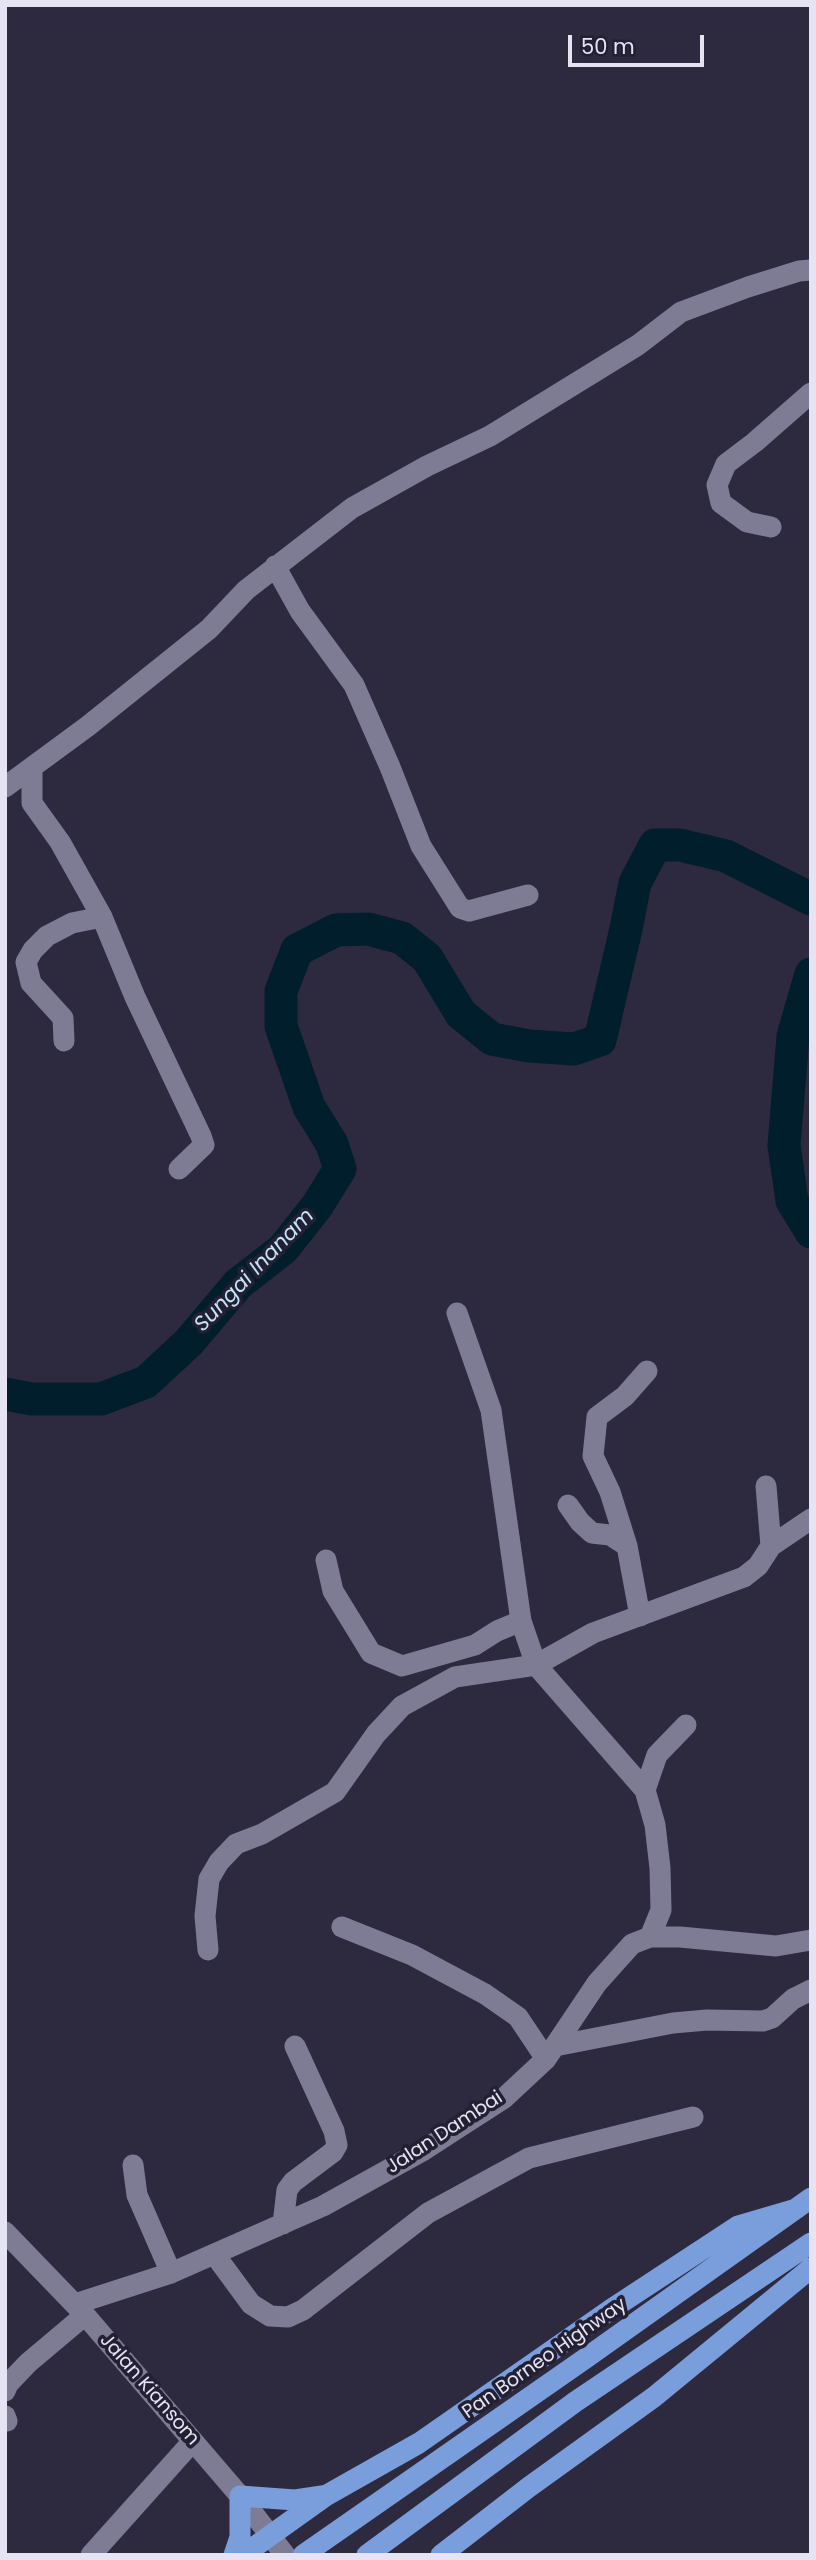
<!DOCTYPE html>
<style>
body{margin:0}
#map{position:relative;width:816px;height:2560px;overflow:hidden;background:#2d2a3f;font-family:Poppins,sans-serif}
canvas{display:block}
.frame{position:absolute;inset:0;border:7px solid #e6e4f2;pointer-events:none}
.scale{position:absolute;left:568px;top:35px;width:136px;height:32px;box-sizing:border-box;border:4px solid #e6e4f2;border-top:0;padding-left:9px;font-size:21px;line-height:24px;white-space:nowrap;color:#e6e4f2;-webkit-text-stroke:5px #232034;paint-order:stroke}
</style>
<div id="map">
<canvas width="816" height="2560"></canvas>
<div class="frame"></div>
<div class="scale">50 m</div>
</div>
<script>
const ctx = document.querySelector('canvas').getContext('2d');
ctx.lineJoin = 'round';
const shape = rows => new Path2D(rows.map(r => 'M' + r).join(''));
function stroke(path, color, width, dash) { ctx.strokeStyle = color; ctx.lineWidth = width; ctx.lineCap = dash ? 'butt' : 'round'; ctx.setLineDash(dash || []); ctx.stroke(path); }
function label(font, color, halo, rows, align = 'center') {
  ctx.font = font + ' Poppins,sans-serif'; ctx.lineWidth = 7; ctx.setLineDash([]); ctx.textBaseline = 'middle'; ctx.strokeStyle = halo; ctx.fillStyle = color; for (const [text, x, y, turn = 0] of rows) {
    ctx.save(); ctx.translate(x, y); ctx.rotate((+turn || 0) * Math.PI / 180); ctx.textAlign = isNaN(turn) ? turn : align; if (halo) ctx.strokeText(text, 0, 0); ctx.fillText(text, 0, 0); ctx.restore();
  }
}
stroke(shape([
 [811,974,793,1036,784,1145,792,1201,811,1232],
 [5,1394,32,1399,101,1399,146,1382,189,1342,238,1284,283,1249,317,1206,340,1169,332,1144,309,1107,281,1026,281,991,297,950,336,930,368,929,402,938,427,958,461,1014,492,1039,529,1046,574,1049,600,1040,626,929,635,883,655,845,680,845,726,856,811,899]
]), '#011e2c', 33);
stroke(shape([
 [771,527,747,522,721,503,717,485,726,464,755,442,811,393],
 [275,566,300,611,354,685,390,767,421,846,460,908,469,911,528,895],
 [32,769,32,803,60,842,102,917,135,997,201,1136,204,1145,179,1169],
 [5,787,88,726,209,629,246,590,352,508,427,466,490,436,638,345,681,312,748,287,799,271,811,270],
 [64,1041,63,1018,31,983,26,962,33,950,47,936,72,923,102,917],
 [457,1313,491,1410,521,1621,536,1665,645,1790,655,1825,660,1868,661,1910,650,1937],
 [568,1505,580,1522,592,1533,610,1535,627,1546],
 [771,1546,811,1519],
 [326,1560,333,1591,371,1653,402,1666,475,1645,497,1631,521,1621],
 [640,1616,627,1546,610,1492,593,1456,597,1417,625,1396,647,1371],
 [645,1790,657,1755,686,1725],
 [342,1927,412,1955,485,1994,518,2017,546,2059],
 [208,1950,205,1916,209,1879,219,1862,236,1844,262,1834,335,1792,376,1734,402,1706,455,1677,536,1665,593,1633,744,1577,758,1566,771,1546,766,1486],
 [555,2046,673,2023,707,2020,763,2021,772,2018,793,1999,811,1990],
 [133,2165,137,2195,171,2273],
 [283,2224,287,2190,293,2182,333,2152,337,2145,334,2131,295,2046],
 [5,2232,85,2315,240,2496,285,2555],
 [215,2255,251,2304,270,2316,288,2317,303,2310,428,2213,529,2158,693,2117],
 [75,2304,171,2273,323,2206,424,2150,461,2126,503,2099,546,2059,597,1983,632,1944,650,1937,680,1937,776,1946,811,1940],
 [5,2391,8,2384,28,2363,85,2315],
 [5,2416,7,2421],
 [91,2555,193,2441]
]), '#7e7b94', 21);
stroke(shape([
 [234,2555,240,2537,240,2496,295,2500,322,2496],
 [243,2555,327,2495,419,2443,610,2310,738,2226,796,2209],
 [303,2555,586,2358,811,2198],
 [367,2555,575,2402,811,2243],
 [441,2555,529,2487,654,2397,811,2268]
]), '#7a9ddc', 21);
label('19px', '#e6e4f2', '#232034', [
 ["Jalan Dambai",445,2133,-33],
 ["Pan Borneo Highway",545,2359,-35],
 ["Jalan Kiansom",149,2390,49]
]);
label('italic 21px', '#c4e5fa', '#232034', [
 ["Sungai Inanam",255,1271,-46]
]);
</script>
